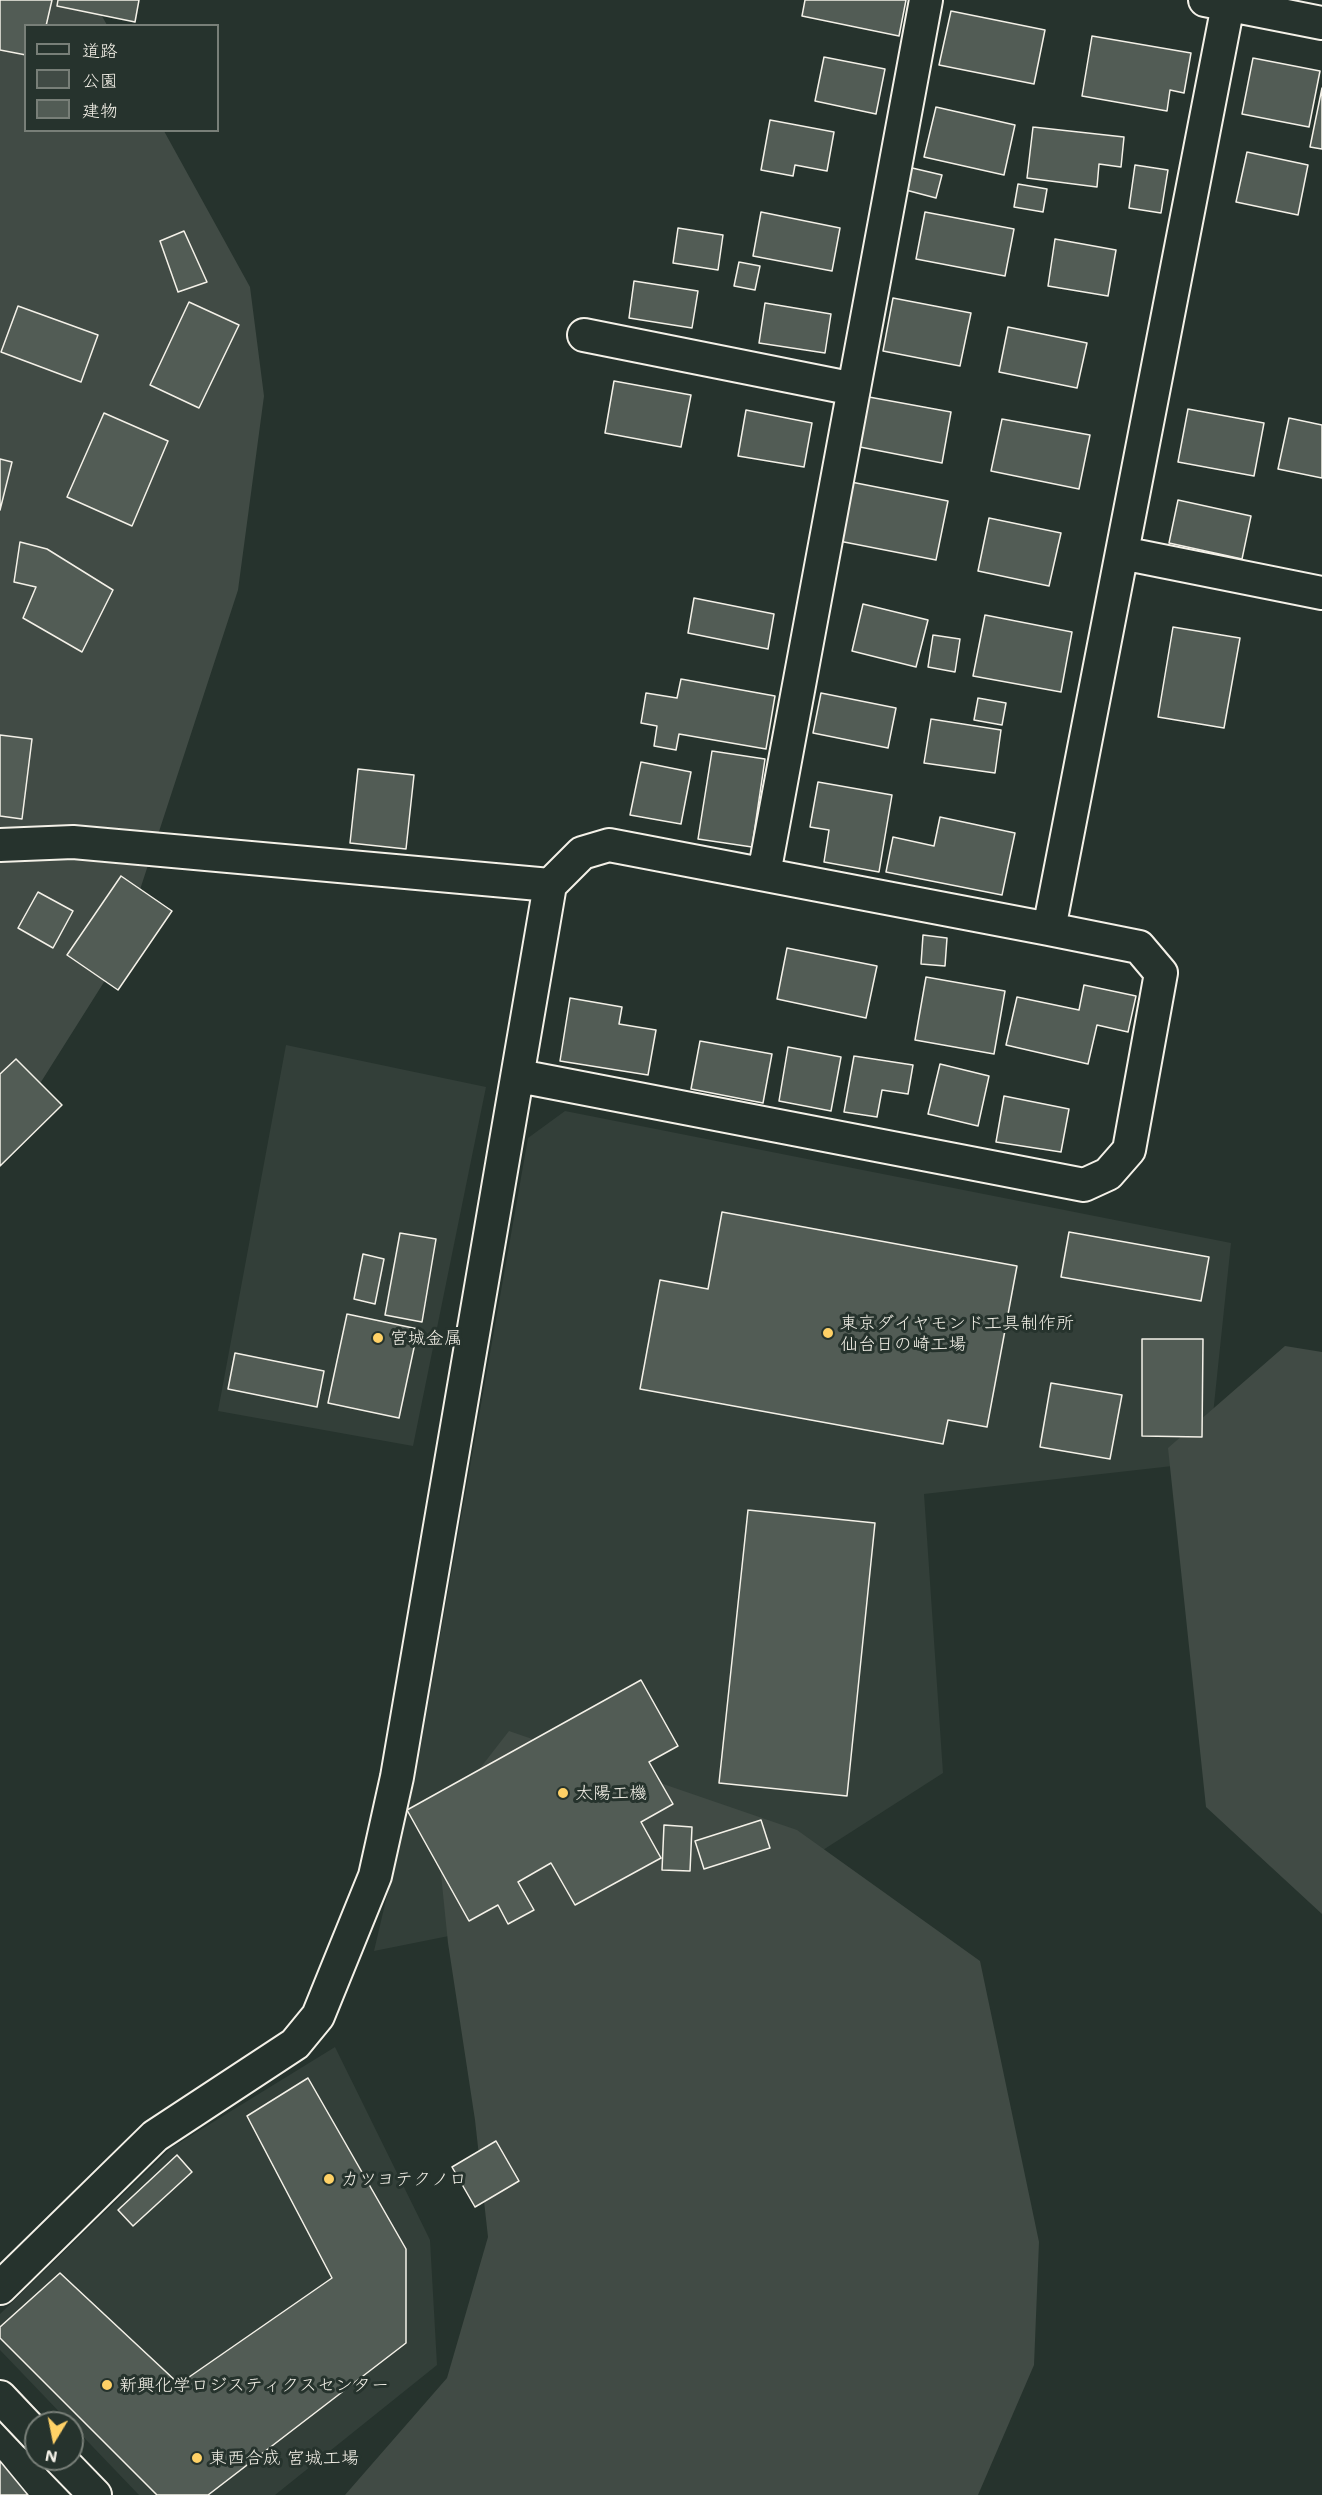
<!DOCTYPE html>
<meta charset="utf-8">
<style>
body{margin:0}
#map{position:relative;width:1322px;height:2495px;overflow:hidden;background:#26332d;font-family:Mali,"Klee One",sans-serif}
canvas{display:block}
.legend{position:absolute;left:24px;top:24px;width:195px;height:108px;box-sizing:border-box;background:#26332d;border:2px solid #787f78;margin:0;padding:8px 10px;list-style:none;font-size:18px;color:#f4f1e8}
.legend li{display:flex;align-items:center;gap:12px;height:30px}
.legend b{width:30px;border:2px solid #787f78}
.north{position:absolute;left:24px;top:2411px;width:60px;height:60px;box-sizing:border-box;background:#26332d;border:2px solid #787f78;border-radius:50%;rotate:190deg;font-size:16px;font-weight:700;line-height:24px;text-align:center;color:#f4f1e8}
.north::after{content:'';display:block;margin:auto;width:21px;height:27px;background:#ffd166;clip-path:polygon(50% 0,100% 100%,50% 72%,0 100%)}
</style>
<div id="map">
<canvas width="1322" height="2495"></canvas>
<ul class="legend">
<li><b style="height:8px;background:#26332d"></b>道路</li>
<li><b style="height:16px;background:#414b45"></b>公園</li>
<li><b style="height:16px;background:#525c55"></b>建物</li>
</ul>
<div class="north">N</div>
</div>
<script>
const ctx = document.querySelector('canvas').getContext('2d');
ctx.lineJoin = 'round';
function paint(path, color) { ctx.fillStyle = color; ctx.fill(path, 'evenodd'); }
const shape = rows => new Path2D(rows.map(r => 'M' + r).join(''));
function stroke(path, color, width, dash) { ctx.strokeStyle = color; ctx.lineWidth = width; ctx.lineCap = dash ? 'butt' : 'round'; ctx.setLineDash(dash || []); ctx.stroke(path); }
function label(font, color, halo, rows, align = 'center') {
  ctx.font = font + ' Mali,"Klee One",sans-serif'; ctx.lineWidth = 6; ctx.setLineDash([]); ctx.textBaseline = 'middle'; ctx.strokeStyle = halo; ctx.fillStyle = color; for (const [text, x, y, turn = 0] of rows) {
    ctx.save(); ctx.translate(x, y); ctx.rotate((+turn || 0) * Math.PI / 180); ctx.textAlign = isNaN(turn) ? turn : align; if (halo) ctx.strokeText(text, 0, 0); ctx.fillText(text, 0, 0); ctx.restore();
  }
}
paint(shape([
 [286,1045,486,1087,413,1446,218,1411],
 [565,1111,1231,1243,1208,1462,924,1494,943,1773,798,1866,374,1951,417,1767,528,1138],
 [335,2047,430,2240,437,2365,275,2495,139,2495,0,2350,0,2314,171,2148]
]), '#333f39');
paint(shape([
 [0,0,93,0,107,25,26,26,26,130,164,131,250,287,264,396,238,590,116,963,0,1147],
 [1285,1346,1322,1352,1322,1914,1206,1807,1168,1448],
 [509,1731,797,1830,980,1961,1039,2242,1034,2365,978,2495,345,2495,447,2378,488,2237,475,2120,448,1943,436,1825]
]), '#414b45');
const building = shape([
 [0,0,52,0,46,26,26,26,26,55,0,50,0,0],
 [58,0,139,0,135,22,57,6,58,0],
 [805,0,906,0,899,36,802,16,805,0],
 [951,11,1045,30,1034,84,939,65,951,11],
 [1092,36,1191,53,1184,93,1170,90,1167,111,1082,96,1092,36],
 [824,57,885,69,876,114,815,101,824,57],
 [1253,58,1320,71,1309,127,1242,114,1253,58],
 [1322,88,1322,149,1310,147,1322,88],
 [936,107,1015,125,1004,175,924,157,936,107],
 [770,120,834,132,827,171,795,165,793,176,761,170,770,120],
 [1033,127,1124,137,1121,167,1099,164,1097,187,1027,178,1033,127],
 [1247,152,1308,165,1298,215,1236,202,1247,152],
 [1135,165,1168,170,1161,213,1129,208,1135,165],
 [908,167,942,175,936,198,902,189,908,167],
 [1018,184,1047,189,1043,212,1014,207,1018,184],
 [761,212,840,228,832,271,753,256,761,212],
 [925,212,1014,229,1005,276,916,259,925,212],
 [678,228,723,235,718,270,673,263,678,228],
 [184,231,207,282,178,292,160,241,184,231],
 [1055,239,1116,250,1108,296,1048,286,1055,239],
 [739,262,760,266,755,290,734,286,739,262],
 [634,281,698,291,692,328,629,318,634,281],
 [893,298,971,313,960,366,883,351,893,298],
 [189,302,239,325,199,408,150,385,189,302],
 [765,303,831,314,825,353,759,343,765,303],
 [18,306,98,335,81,382,1,352,18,306],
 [1008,327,1087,343,1077,388,999,372,1008,327],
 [614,381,691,395,681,447,605,433,614,381],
 [869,397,951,412,942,463,860,447,869,397],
 [1188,409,1264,423,1254,476,1178,462,1188,409],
 [746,410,812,423,804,467,738,456,746,410],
 [104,413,168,441,132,526,67,497,104,413],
 [1289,418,1322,425,1322,478,1278,469,1289,418],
 [1002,419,1090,435,1079,489,991,471,1002,419],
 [0,459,12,462,0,510,0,459],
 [851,482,948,501,936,560,839,541,851,482],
 [1178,500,1251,516,1242,559,1169,543,1178,500],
 [989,518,1061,533,1049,586,978,571,989,518],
 [20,542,47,549,113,590,82,652,23,618,36,587,14,582,20,542],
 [694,598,774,614,768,649,688,633,694,598],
 [863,604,928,620,916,667,852,651,863,604],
 [985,615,1072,632,1061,692,973,676,985,615],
 [1173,627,1240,638,1224,728,1158,717,1173,627],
 [933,635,960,639,955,672,928,667,933,635],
 [681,679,775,696,766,749,679,734,676,750,654,746,657,726,641,723,646,693,677,698,681,679],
 [821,693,896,708,888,748,813,733,821,693],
 [978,698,1006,703,1002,725,974,720,978,698],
 [931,719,1001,730,995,773,924,763,931,719],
 [0,735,32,739,22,819,0,816,0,735],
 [712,751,765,759,752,847,698,839,712,751],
 [641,762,691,772,681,824,630,815,641,762],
 [358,769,414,775,406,849,350,843,358,769],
 [818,782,892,795,879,872,824,862,829,830,810,827,818,782],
 [940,817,1015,833,1002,895,886,872,893,837,934,846,940,817],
 [121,876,172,911,118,990,67,955,121,876],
 [38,892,73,911,53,948,18,928,38,892],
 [923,935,947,938,945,966,921,964,923,935],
 [787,948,877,966,866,1018,777,999,787,948],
 [926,977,1005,991,994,1054,915,1040,926,977],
 [1084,985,1136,996,1128,1032,1097,1025,1088,1064,1006,1045,1017,997,1079,1010,1084,985],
 [570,998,622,1007,619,1024,656,1030,648,1075,560,1061,570,998],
 [700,1041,772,1054,763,1103,691,1089,700,1041],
 [788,1047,841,1057,831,1111,779,1101,788,1047],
 [854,1056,913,1065,908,1094,882,1090,877,1117,844,1112,854,1056],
 [16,1059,62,1105,0,1166,0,1074,16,1059],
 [940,1064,989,1076,978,1126,928,1114,940,1064],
 [1004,1096,1069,1109,1061,1152,996,1142,1004,1096],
 [722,1212,1017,1266,987,1427,948,1420,943,1444,640,1389,660,1280,708,1289,722,1212],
 [1069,1232,1209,1257,1201,1301,1061,1277,1069,1232],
 [400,1233,436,1239,422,1322,385,1315,400,1233],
 [363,1254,384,1259,375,1304,354,1299,363,1254],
 [347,1314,418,1329,399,1418,328,1403,347,1314],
 [1142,1339,1203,1339,1202,1437,1142,1436,1142,1339],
 [235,1353,324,1371,317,1407,228,1389,235,1353],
 [1051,1383,1122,1395,1110,1459,1040,1447,1051,1383],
 [748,1510,875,1523,847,1796,719,1783,748,1510],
 [641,1680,678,1746,649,1762,673,1804,641,1822,661,1858,575,1905,551,1863,518,1882,534,1910,508,1924,498,1905,469,1921,407,1810,641,1680],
 [761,1820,770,1848,704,1869,695,1841,761,1820],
 [664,1825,692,1827,690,1871,662,1870,664,1825],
 [308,2078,406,2249,406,2343,208,2495,157,2495,0,2338,0,2327,60,2273,179,2384,332,2278,247,2116,308,2078],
 [496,2141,519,2181,475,2207,452,2167,496,2141],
 [177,2155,192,2172,133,2226,118,2210,177,2155],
 [0,2461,28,2495,0,2495,0,2461]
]);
paint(building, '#525c55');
stroke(building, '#f4f1e8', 1.5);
const street = shape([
 [1205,0,1322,23],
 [584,335,854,389],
 [1122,553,1322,593],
 [0,845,73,842,550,885],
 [764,874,926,0],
 [519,1076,1084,1185,1108,1174,1129,1150,1161,973,1139,947,1049,929],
 [0,2288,155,2136,295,2044,318,2016,375,1876,397,1777,550,885,582,853,609,845,1049,929,1228,5],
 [0,2397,36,2435],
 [60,2459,95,2495]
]);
stroke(street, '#f4f1e8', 36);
stroke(street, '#26332d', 32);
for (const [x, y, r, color] of [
 [828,1333,6,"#ffd166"],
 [378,1338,6,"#ffd166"],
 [563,1793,6,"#ffd166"],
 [329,2179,6,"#ffd166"],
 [107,2385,6,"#ffd166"],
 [197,2458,6,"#ffd166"]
]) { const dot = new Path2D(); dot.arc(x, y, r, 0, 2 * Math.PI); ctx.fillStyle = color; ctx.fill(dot); stroke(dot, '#26332d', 2); }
label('18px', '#f4f1e8', '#26332d', [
 ["東京ダイヤモンド工具制作所",840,1323],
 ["仙台日の崎工場",840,1344],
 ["宮城金属",390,1338],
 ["太陽工機",575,1793],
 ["カツヨテクノロ",341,2179],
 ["新興化学ロジスティクスセンター",119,2385],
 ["東西合成 宮城工場",209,2458]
], 'left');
</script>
